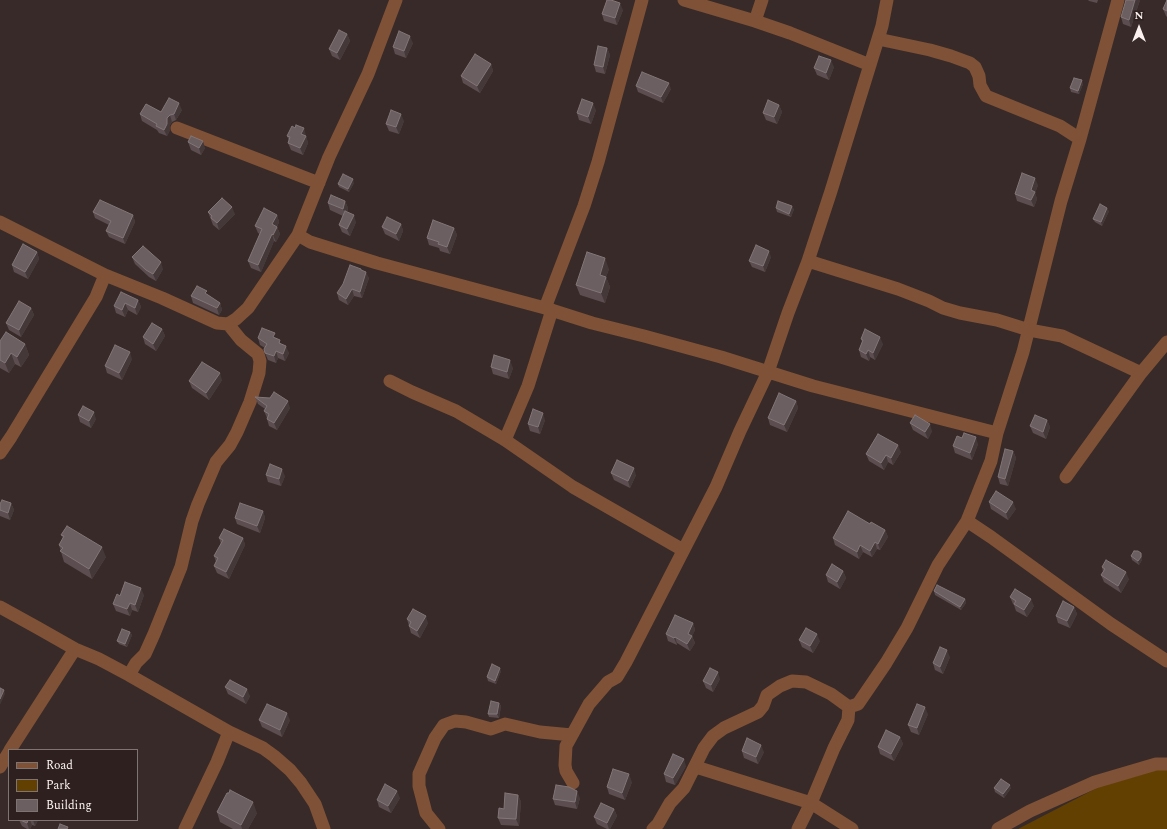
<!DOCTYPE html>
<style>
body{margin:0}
#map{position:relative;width:1167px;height:829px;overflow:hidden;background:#372a28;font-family:Spectral,serif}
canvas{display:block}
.legend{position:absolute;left:8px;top:749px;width:130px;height:72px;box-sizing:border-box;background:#2d201e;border:1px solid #7f7472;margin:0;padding:5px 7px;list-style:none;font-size:12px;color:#fbf2f0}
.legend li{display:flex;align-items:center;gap:8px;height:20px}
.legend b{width:20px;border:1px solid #7f7472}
.north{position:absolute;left:1119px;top:8px;width:40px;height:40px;-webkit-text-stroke:3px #2d201e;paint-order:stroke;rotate:0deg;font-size:11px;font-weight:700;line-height:16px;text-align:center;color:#fbf2f0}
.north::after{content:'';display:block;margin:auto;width:14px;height:18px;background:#fbf2f0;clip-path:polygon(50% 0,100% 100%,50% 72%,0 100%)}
</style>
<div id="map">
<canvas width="1167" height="829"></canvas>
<ul class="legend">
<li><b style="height:5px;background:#7f5136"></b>Road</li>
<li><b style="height:11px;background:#624002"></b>Park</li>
<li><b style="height:11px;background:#6c5f61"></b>Building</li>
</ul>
<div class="north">N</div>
</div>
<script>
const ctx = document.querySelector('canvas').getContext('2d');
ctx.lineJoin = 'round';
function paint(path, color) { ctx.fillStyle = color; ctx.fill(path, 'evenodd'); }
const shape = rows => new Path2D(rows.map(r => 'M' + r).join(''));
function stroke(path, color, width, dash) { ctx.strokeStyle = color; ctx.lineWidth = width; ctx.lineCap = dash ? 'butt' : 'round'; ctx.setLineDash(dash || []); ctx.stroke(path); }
paint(shape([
 [1167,762,1167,829,1018,829,1145,763]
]), '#624002');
stroke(shape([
 [684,0,755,21,790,33,870,65],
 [755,21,762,0],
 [878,39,930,50,951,56,970,63,975,67,979,76,980,85,986,96,1060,126,1080,139],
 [177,128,319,183],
 [0,222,105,275,162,298,217,323,228,324,236,319,248,308,298,235,329,157,368,74,396,0],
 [298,235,310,242,377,263,545,308,592,323,644,336,721,357,813,386,997,433],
 [808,261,898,289,929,301,943,308,960,313,997,320,1029,330,1062,336,1141,373],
 [545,308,584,206,598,162,642,0],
 [390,381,412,392,456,411,505,440,573,487,683,550],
 [505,440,528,386,552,310],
 [0,453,11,437,96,297,105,275],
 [1066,477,1141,373,1167,342],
 [967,521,991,537,1111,624,1167,661],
 [0,607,38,628,75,649,99,659,129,675,229,732,263,748,274,756,290,770,301,783,315,804,324,829],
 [129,675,136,663,145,654,154,634,181,567,192,521,198,504,216,462,230,445,237,432,250,402,259,373,260,361,258,354,241,340,228,324],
 [10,750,75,649],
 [0,767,9,752],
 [696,767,811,803,852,829],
 [573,783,566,771,565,765,566,746,589,704,608,682,617,677,626,662,716,487,740,431,768,372,788,313,808,261,831,191,882,26,887,0],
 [185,829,217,762,229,732],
 [439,829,426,813,419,786,419,774,435,738,444,725,455,721,466,722,491,729,505,724,540,732,572,735],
 [653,829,658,824,670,803,684,788,704,748,713,736,724,728,758,712,763,706,767,695,780,686,792,681,806,682,831,694,849,707],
 [798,829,811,803,834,748,848,720,849,707,858,704,886,663,907,628,938,565,967,521,991,461,997,433,1023,352,1061,201,1080,139,1118,0],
 [998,829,1030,811,1095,782,1156,764,1167,764]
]), '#7f5136', 13);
paint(shape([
 [1088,0,1098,0,1097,3,1089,1],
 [1140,0,1131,27,1123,24,1121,17],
 [1167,0,1167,17,1166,16,1163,9],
 [623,10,617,25,604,21,602,14],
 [347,34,350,41,340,60,332,56,329,49],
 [413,43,406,58,395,54,393,47],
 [607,48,610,55,605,74,596,72,594,65],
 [491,64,493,71,480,93,463,83,461,76],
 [834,67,829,80,817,75,814,68],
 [1083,84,1079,94,1071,92,1070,88],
 [636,86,671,89,663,103,638,92],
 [779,105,782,112,777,124,766,120,763,113],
 [182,110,176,120,172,122,170,125,170,130,167,136,159,133,157,130,142,121,140,114],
 [596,110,591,124,579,120,577,113],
 [404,121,399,134,389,131,386,124],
 [306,135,306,136,308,143,303,155,291,150,288,143,289,141,287,136],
 [188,142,205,148,201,155,191,150],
 [354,183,349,192,339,187,338,184],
 [1038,185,1035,193,1037,199,1034,207,1017,201,1015,194],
 [345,201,348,208,347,212,356,222,350,236,342,232,339,225,343,216,330,210,328,203],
 [776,208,794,209,791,217,777,212],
 [1109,211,1102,226,1095,222,1093,219],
 [93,212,133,215,135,222,125,244,109,237,106,231,109,225,95,218],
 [208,212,235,214,219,230,213,225],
 [277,215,279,222,277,227,280,234,276,242,274,241,261,272,251,268,248,261,260,234,258,233,255,226],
 [401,224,403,231,399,241,385,234,382,227],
 [454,228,457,235,450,254,440,251,439,248,429,245,427,238],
 [37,252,39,259,28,279,14,272,12,265],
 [132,257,163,269,156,281,149,277,135,264],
 [771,257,765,272,752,267,749,261],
 [609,269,606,277,610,287,605,303,580,295,576,285],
 [362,270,369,278,362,298,354,296,348,305,339,300,337,293],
 [208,295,220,303,222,310,219,315,193,303,191,296],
 [138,300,141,307,137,315,128,310,125,317,116,313,114,306],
 [31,308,34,315,21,337,9,330,6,323],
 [162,329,165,336,156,351,145,344,143,337],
 [258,338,276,338,289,353,285,361,278,358,276,363,268,360,265,353,265,348,260,345],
 [861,339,883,344,875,360,870,357,869,361,861,357,859,350,862,342],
 [0,341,25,344,29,355,21,367,15,364,9,373,0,368],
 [132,359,122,380,107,373,105,366],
 [491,367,513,368,509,379,493,374],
 [222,380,209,400,192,388,189,381],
 [255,397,290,408,277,430,269,426,267,419,267,418,264,411,265,409,258,404],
 [796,401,798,408,787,432,770,425,768,418],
 [78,415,96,419,91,428,80,422],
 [545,420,540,434,530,431,528,424],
 [1047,420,1050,427,1046,439,1033,433,1030,426],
 [910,423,932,431,928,439,913,430],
 [962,438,978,444,972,460,955,453,953,446],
 [1013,451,1016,458,1008,486,1000,484,998,477],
 [901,452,893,465,888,462,884,470,869,461,866,454],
 [611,473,636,475,630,488,614,480],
 [266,475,285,476,281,486,268,482],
 [989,502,1016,509,1008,520,991,509],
 [11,503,14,510,10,520,0,516,0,504],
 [263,511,265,518,260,533,237,524,235,518],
 [870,524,885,530,888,537,880,550,877,549,872,557,863,552,859,559,835,545,833,538],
 [61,535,106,557,92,579,64,562,59,545,63,538],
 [219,538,243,538,245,545,229,579,217,573,214,566,216,562,214,556,221,544],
 [1141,553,1142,557,1142,560,1139,565,1132,560,1131,556],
 [1102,567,1129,579,1121,593,1104,582,1101,575,1103,572],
 [843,571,846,578,840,589,828,582,826,575],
 [934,591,965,599,966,603,961,610,935,595],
 [144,595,138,612,132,610,130,616,116,611,113,604,120,596],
 [1010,597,1034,606,1027,617,1016,611,1014,605,1013,604],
 [1074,607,1077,614,1070,628,1058,623,1056,616],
 [407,619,428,623,420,638,411,633],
 [693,623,695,630,692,636,695,643,690,651,677,643,677,645,668,641,666,634],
 [130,632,132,635,127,647,119,644,117,641],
 [799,640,820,641,813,653,802,647],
 [950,657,943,674,935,670,933,663],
 [501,671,496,684,488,681,487,677],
 [720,679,713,692,706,688,703,681],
 [225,687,250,696,246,704,228,694],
 [499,703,501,706,499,718,489,717,488,714],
 [928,714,919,735,911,732,908,725],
 [259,720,290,720,282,737,262,727],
 [900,737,903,744,894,761,880,754,878,747],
 [742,751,764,752,758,764,744,758],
 [686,766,675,785,666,782,664,774],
 [632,782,625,800,609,794,607,787],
 [994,788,1011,788,1004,798,995,792],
 [518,795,521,802,519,826,501,825,498,818,504,809],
 [400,798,391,813,379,807,377,800],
 [580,798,577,809,555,805,553,799],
 [614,809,617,816,610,829,607,829,597,824,594,817],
 [217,812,257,813,248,829,233,829,220,822],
 [19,820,38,820,35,826,32,825,30,829,27,829,22,826]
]), '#5b4d50');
paint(shape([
 [1135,0,1140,0,1131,27,1129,20],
 [620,3,623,10,617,25,615,18],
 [347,34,350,41,340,60,337,53],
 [410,36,413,43,406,58,404,51],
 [607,48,610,55,605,74,603,67],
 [831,60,834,67,829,80,826,73],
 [491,64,493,71,480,93,477,86],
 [1082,80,1083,84,1079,94,1078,91],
 [669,83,671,89,663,103,661,97],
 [179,103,182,110,176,120,174,114],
 [593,103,596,110,591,124,588,117],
 [779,105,782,112,777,124,774,117],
 [401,114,404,121,399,134,396,127],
 [170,115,172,122,170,125,170,130,167,136,164,130,167,118],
 [304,128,308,143,303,155,300,148,301,134],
 [203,141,205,148,201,155,199,148],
 [1035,178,1038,185,1035,193,1037,199,1034,207,1031,200,1031,190],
 [353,179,354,183,349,192,348,189],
 [345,201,348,208,346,216,343,209],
 [792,206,794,209,791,217,789,214],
 [232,207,235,214,219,230,217,223],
 [1107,208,1109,211,1102,226,1101,222],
 [133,215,135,222,125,244,123,238],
 [277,215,279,222,275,231,277,227,280,234,276,242,273,235,272,224],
 [354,215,356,222,350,236,347,229],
 [401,224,403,231,399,241,396,234],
 [454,228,457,235,450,254,447,247],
 [272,234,274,241,261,272,258,265],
 [769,251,771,257,765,272,763,266],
 [37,252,39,259,28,279,25,272],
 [605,258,609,269,606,277,610,287,605,303,601,293,600,275],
 [161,262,163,269,156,281,153,274],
 [366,272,369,278,362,298,360,292],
 [352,289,354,296,348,305,346,299],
 [138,300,141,307,137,315,135,308],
 [125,303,128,310,125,317,122,310],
 [220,303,222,310,219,315,217,308],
 [31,308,34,315,21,337,19,330],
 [162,329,165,336,156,351,153,344],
 [880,337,883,344,875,360,873,353],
 [25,344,29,355,21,367,17,357],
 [286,346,289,353,285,361,283,354],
 [868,350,870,357,869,361,866,354],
 [276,351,278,358,276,363,274,356],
 [130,352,132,359,122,380,119,373],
 [11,353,15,364,9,373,5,363],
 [510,360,513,368,509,379,507,372],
 [220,373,222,380,209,400,206,393],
 [288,401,290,408,277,430,274,423],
 [796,401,798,408,787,432,784,425],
 [94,412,96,419,91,428,89,421],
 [543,413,545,420,540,434,538,427],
 [1047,420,1050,427,1046,439,1043,432],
 [930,424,932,431,928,439,925,432],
 [976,437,978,444,972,460,970,453],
 [898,445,901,452,893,465,891,458],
 [1013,451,1016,458,1008,486,1005,479],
 [886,455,888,462,884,470,881,463],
 [634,468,636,475,630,488,628,481],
 [282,469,285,476,281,486,279,479],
 [1013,502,1016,509,1008,520,1006,513],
 [11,503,14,510,10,520,8,513],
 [263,511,265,518,260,533,257,526],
 [885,530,888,537,880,550,878,544],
 [243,538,245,545,229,579,226,572],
 [875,542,877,549,872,557,870,551],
 [860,545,863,552,859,559,857,552],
 [102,547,106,557,92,579,89,569],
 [1141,553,1142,557,1142,560,1139,565,1138,561],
 [843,571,846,578,840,589,837,582],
 [1126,572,1129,579,1121,593,1118,586],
 [141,588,144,595,138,612,135,605],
 [965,599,966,603,961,610,960,607],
 [1031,599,1034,606,1027,617,1024,610],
 [130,603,132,610,130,616,127,609],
 [1074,607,1077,614,1070,628,1067,621],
 [426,616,428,623,420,638,417,631],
 [693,623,695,630,692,637,695,643,690,651,687,644,688,634],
 [130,632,132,635,127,647,125,644],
 [817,634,820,641,813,653,810,646],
 [675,637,677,643,677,645,674,638],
 [947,650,950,657,943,674,940,667],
 [500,668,501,671,496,684,495,681],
 [718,672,720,679,713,692,711,685],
 [247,689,250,696,246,704,243,697],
 [4,690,5,694,0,705,0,699],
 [499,703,501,706,499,718,497,714],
 [925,707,928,714,919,735,917,728],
 [287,713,290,720,282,737,280,730],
 [900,737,903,744,894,761,891,754],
 [761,745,764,752,758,764,756,757],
 [684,759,686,766,675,785,673,778],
 [629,774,632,782,625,800,622,793],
 [1010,785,1011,788,1004,798,1003,794],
 [397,791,400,798,391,813,388,806],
 [577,791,580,798,577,809,575,802],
 [518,795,521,802,519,826,516,819],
 [253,802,257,813,248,829,242,829,241,825],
 [614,809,617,816,610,829,609,829,607,823],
 [28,820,30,820,32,825,30,829,29,829,27,823],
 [33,820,38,820,35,826]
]), '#453839');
const building = shape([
 [607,0,611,0,620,3,615,18,602,14,607,0],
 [1126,0,1135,0,1129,20,1121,17,1126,0],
 [1167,0,1167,11,1163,9,1167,0],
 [339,30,347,34,337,53,329,49,339,30],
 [399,31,410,36,404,51,393,47,399,31],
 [598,46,607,48,603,67,594,65,598,46],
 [475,54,491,64,477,86,461,76,475,54],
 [819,56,831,60,826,73,814,68,819,56],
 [642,72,669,83,661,97,636,86,642,72],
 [1074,78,1082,80,1078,91,1070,88,1074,78],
 [169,98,179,103,174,114,170,115,167,118,167,124,164,130,156,126,157,124,140,114,146,104,161,112,169,98],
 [582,99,593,103,588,117,577,113,582,99],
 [768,100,779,105,774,117,763,113,768,100],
 [391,110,401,114,396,127,386,124,391,110],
 [296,125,304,128,301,134,306,136,300,148,288,143,290,137,287,136,292,126,295,128,296,125],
 [191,136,203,141,199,148,188,142,191,136],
 [1022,173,1035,178,1031,190,1035,192,1031,200,1015,194,1022,173],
 [343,174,353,179,348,189,338,184,343,174],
 [331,195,345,201,343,209,328,203,331,195],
 [222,198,232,207,217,223,211,218,212,216,208,212,222,198],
 [100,200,133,215,123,238,106,231,111,221,93,212,100,200],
 [778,201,792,206,789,214,776,208,778,201],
 [1100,204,1107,208,1101,222,1093,219,1100,204],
 [264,208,277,215,272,224,277,227,273,235,272,234,258,265,248,261,262,229,255,226,264,208],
 [345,211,354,215,347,229,339,225,345,211],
 [387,217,401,224,396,234,382,227,387,217],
 [433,220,454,228,447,247,438,244,439,242,427,238,433,220],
 [23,244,37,252,25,272,12,265,23,244],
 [756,245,769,251,763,266,749,261,756,245],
 [143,246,161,262,153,274,146,270,132,257,143,246],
 [587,252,605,258,600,275,606,277,601,293,576,285,587,252],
 [350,265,361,269,361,270,366,272,360,292,352,289,346,299,337,293,343,284,350,265],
 [197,286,207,291,205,293,220,303,217,308,191,296,197,286],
 [121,292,138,300,135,308,125,303,122,310,114,306,121,292],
 [19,301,31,308,19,330,6,323,19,301],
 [152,323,162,329,153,344,143,337,152,323],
 [262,328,275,333,273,337,280,340,279,343,286,346,283,354,276,351,274,356,265,353,264,349,267,344,258,338,262,328],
 [865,329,880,337,873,353,868,350,866,354,859,350,863,340,861,339,865,329],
 [6,332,25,344,17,357,11,353,5,363,0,360,0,341,6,332],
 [115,345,130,352,119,373,105,366,115,345],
 [494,355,510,360,507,372,491,367,494,355],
 [202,362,220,373,206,393,189,381,202,362],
 [274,392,288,401,274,423,267,419,269,414,264,411,267,406,255,397,270,398,274,392],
 [779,393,796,401,784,425,768,418,779,393],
 [83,406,94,412,89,421,78,415,83,406],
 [533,409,543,413,538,427,528,424,533,409],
 [915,415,930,424,925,432,910,423,915,415],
 [1035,415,1047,420,1043,432,1030,426,1035,415],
 [964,433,976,437,970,453,953,446,957,436,962,438,964,433],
 [878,434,898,445,891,458,886,455,881,463,866,454,878,434],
 [1005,449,1013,451,1005,479,998,477,1005,449],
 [617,460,634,468,628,481,611,473,617,460],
 [270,464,282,469,279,479,266,475,270,464],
 [996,491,1013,502,1006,513,989,502,996,491],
 [2,500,11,503,8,513,0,510,0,504,2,500],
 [240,503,263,511,257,526,235,518,240,503],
 [848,511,870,524,871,522,885,530,878,544,875,542,870,551,860,545,857,552,833,538,848,511],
 [67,526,102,547,89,569,60,551,63,548,59,545,64,536,61,535,67,526],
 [224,529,243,538,226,572,214,566,218,558,214,556,223,540,219,538,224,529],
 [1134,551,1138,551,1141,553,1141,557,1138,561,1131,556,1134,551],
 [1106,560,1126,572,1118,586,1101,575,1105,569,1102,567,1106,560],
 [832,564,843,571,837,582,826,575,832,564],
 [125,582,141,588,135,605,130,603,127,609,113,604,117,594,120,596,125,582],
 [937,585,965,599,960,607,934,591,937,585],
 [1015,589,1031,599,1024,610,1014,604,1016,601,1010,597,1015,589],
 [1063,601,1074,607,1067,621,1056,616,1063,601],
 [413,609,426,616,417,631,409,626,411,622,407,619,413,609],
 [675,615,693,623,688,634,692,636,687,644,675,637,674,638,666,634,675,615],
 [806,628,817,634,810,646,799,640,806,628],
 [122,629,130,632,125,644,117,641,122,629],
 [940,647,947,650,940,667,933,663,940,647],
 [492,664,500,668,495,681,487,677,492,664],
 [710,668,718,672,711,685,703,681,710,668],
 [230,680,247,689,243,697,225,687,230,680],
 [0,688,4,690,0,699,0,688],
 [491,701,499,703,497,714,488,714,491,701],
 [267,704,287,713,280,730,259,720,267,704],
 [917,704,925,707,917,728,908,725,917,704],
 [886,730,900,737,891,754,878,747,886,730],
 [747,738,761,745,756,757,742,751,747,738],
 [673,754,684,759,673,778,664,774,673,754],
 [613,769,629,774,622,793,607,787,613,769],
 [1001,779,1010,785,1003,794,994,788,1001,779],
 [385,784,397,791,388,806,377,800,385,784],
 [556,785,569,787,577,791,575,802,553,799,556,785],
 [230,790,253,802,241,825,217,812,227,793,229,793,230,790],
 [505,793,518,795,516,819,498,818,499,808,504,809,505,793],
 [601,803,614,809,607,823,594,817,601,803],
 [20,820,28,820,27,823,20,820],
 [60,824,68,827,67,829,58,829,60,824]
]);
paint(building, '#6c5f61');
stroke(building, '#837678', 1);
</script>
